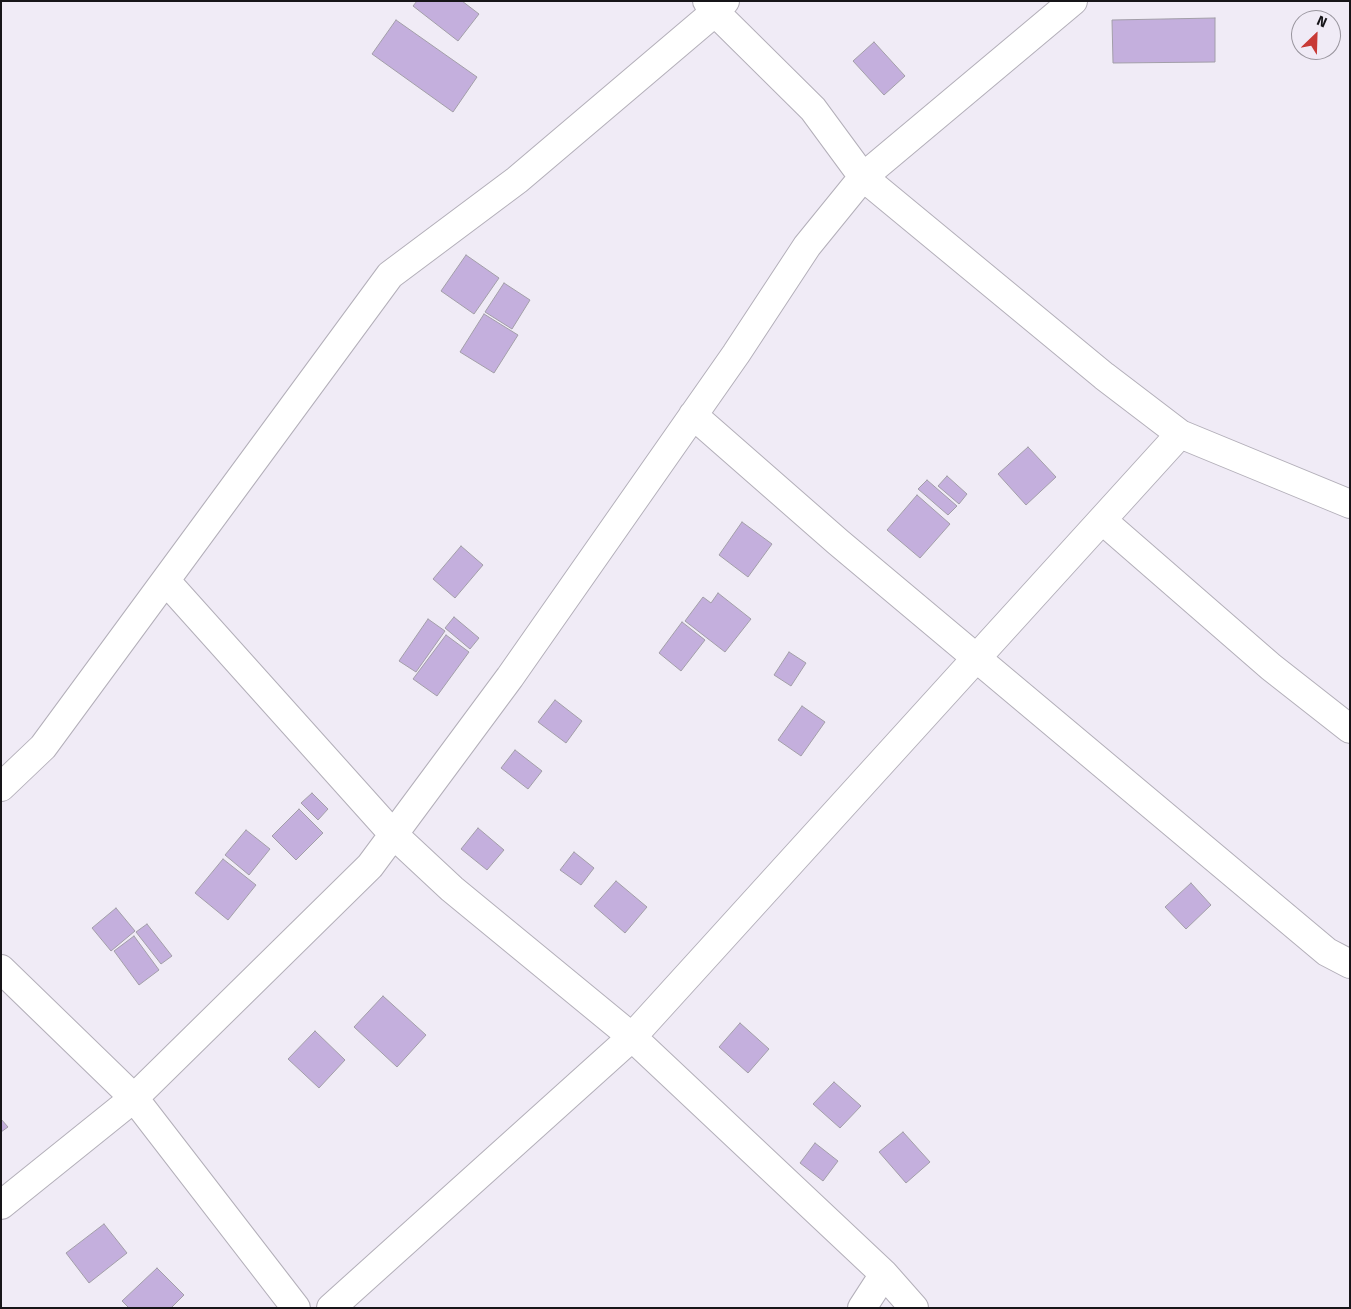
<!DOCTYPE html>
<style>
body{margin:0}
#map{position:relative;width:1351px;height:1309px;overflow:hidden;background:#f0ebf6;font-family:"Fira Sans",sans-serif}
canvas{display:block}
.frame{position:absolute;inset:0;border:2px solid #171519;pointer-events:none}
.north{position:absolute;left:1291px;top:10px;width:50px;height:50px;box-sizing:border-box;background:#f0ebf6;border:1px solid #99959e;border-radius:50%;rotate:24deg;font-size:14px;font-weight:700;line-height:20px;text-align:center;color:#171519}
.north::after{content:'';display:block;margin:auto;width:18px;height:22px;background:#c83a36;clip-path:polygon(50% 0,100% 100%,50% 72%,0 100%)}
</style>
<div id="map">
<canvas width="1351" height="1309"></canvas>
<div class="frame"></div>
<div class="north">N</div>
</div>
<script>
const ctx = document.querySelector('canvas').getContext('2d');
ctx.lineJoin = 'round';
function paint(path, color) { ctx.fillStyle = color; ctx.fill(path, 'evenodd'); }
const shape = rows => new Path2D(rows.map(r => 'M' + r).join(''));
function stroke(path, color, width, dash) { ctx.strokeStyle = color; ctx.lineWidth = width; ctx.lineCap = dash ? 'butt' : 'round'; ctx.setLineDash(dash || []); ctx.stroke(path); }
const building = shape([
 [417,1,462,1,479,14,458,41,413,6,417,1],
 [1215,18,1215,62,1113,63,1112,20,1215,18],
 [396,20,477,77,453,112,372,54,396,20],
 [874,42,905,76,884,95,853,61,874,42],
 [466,255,499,278,474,314,441,291,466,255],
 [504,283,530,300,512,329,485,312,504,283],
 [484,314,518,335,494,373,460,352,484,314],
 [1028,447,1056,477,1026,505,998,474,1028,447],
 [947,476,967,494,959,504,938,486,947,476],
 [927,480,957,506,948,515,918,489,927,480],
 [917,495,950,524,920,558,887,530,917,495],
 [742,522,772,544,748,577,719,555,742,522],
 [461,546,483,565,455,598,433,579,461,546],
 [718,593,751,619,725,652,685,621,703,597,711,603,718,593],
 [454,617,479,638,470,649,445,628,454,617],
 [428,619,445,631,416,672,399,661,428,619],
 [682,622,705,640,681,671,659,653,682,622],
 [446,635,469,652,437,696,413,679,446,635],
 [789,652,806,663,791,686,774,675,789,652],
 [555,700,582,721,566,743,538,722,555,700],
 [802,706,825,722,801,756,778,740,802,706],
 [515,750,542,771,528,789,501,768,515,750],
 [312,793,328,809,318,820,301,803,312,793],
 [299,809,323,833,296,860,272,836,299,809],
 [478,828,504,850,487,870,461,849,478,828],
 [246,830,270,849,249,875,225,855,246,830],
 [574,852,594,868,581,885,560,870,574,852],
 [223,859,256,885,228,920,195,893,223,859],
 [616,881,647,907,625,933,594,906,616,881],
 [1191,883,1211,905,1186,929,1165,907,1191,883],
 [116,908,135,931,111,951,92,928,116,908],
 [147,924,172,956,161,964,136,932,147,924],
 [134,936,159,970,139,985,114,951,134,936],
 [383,996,426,1035,397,1067,354,1027,383,996],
 [740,1023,769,1049,748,1073,719,1047,740,1023],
 [315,1031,345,1060,319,1088,288,1059,315,1031],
 [834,1082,861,1106,840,1128,813,1104,834,1082],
 [1,1119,8,1127,1,1132,1,1119],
 [903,1132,930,1162,906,1183,879,1152,903,1132],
 [815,1143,838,1161,823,1181,800,1163,815,1143],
 [104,1224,127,1253,89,1283,66,1253,104,1224],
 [157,1268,184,1295,171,1308,129,1308,122,1301,157,1268]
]);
paint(building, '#c4afdd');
stroke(building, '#a29ea8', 1);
const minor = shape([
 [1073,1,863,177,1104,376,1180,434,1350,504],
 [693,415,838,542,1327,952,1350,964],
 [1102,520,1271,667,1350,729],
 [166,581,393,834,452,889,632,1037,884,1274,914,1308],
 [1,787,43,747,390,275,517,180,715,12,725,1],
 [1,969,134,1098,296,1308],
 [1,1205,134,1098,370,866,510,677,736,354,807,246,863,177,813,109,715,12,707,1],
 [331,1308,632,1037,1180,434],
 [862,1308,884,1274]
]);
stroke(minor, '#b3afb9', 30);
stroke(minor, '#fff', 28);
</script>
